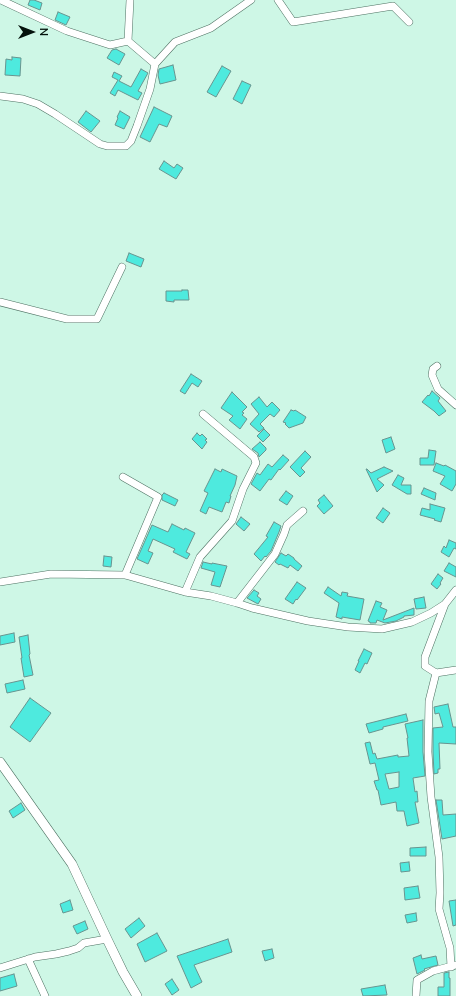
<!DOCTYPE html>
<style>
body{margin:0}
#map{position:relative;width:456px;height:996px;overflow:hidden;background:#cef7e6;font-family:Mulish,sans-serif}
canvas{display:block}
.north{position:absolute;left:12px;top:12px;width:40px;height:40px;-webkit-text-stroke:3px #cef7e6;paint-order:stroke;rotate:90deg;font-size:11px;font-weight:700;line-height:16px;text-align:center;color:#04120c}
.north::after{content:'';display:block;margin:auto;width:14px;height:18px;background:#04120c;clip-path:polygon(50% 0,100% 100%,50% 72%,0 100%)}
</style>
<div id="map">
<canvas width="456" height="996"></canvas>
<div class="north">N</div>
</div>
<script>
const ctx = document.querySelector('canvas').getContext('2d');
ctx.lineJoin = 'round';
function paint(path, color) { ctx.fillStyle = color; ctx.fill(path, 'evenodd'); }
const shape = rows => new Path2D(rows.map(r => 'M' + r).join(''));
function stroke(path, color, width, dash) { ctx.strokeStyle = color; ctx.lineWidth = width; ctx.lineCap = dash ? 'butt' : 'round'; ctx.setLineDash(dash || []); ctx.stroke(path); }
const building = shape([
 [30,0,34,0,42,3,40,10,28,5,30,0],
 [58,12,70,17,66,25,55,20,58,12],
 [116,49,125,54,119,65,107,58,112,50,116,49],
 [12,57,21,58,20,76,5,75,6,59,12,60,12,57],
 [173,65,176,80,160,84,158,75,159,69,173,65],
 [222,66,231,71,216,97,207,92,222,66],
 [141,69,148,73,138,91,142,93,138,100,118,90,115,96,110,93,118,80,112,77,114,72,122,76,119,81,131,87,141,69],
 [242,81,251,85,242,104,233,99,242,81],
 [154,107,172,116,167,127,159,124,150,142,140,137,154,107],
 [86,111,100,121,91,132,78,122,86,111],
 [120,111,130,117,124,129,115,125,118,118,117,117,120,111],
 [164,161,174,168,177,164,183,168,176,179,159,169,164,161],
 [129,253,144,259,141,267,126,261,129,253],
 [182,290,188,290,189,300,174,300,174,302,166,301,166,291,182,291,182,290],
 [191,374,202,381,198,387,192,383,185,394,180,391,191,374],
 [432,391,440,398,438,401,446,411,439,416,434,411,422,402,428,395,429,396,432,391],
 [232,392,247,407,242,412,244,413,242,415,247,419,240,429,229,420,233,416,221,408,232,392],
 [259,397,267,407,272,402,280,410,274,417,270,414,260,424,264,428,259,432,250,424,259,414,251,404,259,397],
 [291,410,294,411,295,410,306,417,303,423,289,428,285,424,286,423,283,422,291,410],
 [264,429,270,435,263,442,257,436,264,429],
 [197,433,200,436,202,434,207,439,205,440,207,442,202,449,192,439,197,433],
 [391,437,395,449,386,453,382,440,391,437],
 [260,442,266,448,266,450,259,457,258,453,252,449,260,442],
 [429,450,436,451,434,465,420,465,420,458,428,458,429,450],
 [305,451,311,457,301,468,305,472,300,477,290,467,305,451],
 [283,455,289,460,280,470,279,469,271,480,269,479,260,491,251,484,257,473,260,475,268,464,272,467,283,455],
 [436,463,444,466,445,465,456,471,456,484,452,491,440,484,445,476,433,471,436,463],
 [384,467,393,471,377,479,384,485,377,492,366,469,367,469,371,473,384,467],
 [215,469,221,472,222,469,237,476,235,485,230,496,231,496,229,503,226,502,222,512,209,507,206,514,200,511,208,493,204,491,215,469],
 [398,475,404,478,401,485,411,485,411,494,407,494,392,485,398,475],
 [424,488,436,493,435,500,421,494,424,488],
 [286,491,293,496,287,505,279,500,286,491],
 [164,493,178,500,175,506,162,500,162,495,164,493],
 [324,495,333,506,324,514,317,506,320,503,318,500,324,495],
 [430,504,445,508,441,522,434,520,435,519,420,515,422,508,430,510,430,504],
 [383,508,390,513,383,523,376,518,383,508],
 [241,517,250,524,244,531,236,524,241,517],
 [274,522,281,526,279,532,271,551,266,557,265,556,261,561,254,554,268,537,266,536,274,522],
 [172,524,184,530,185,528,195,533,186,552,190,554,187,559,173,552,175,549,153,539,148,551,153,553,148,564,137,559,152,525,168,532,172,524],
 [449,540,456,543,456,549,454,548,449,557,441,552,444,546,446,548,449,540],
 [281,553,286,556,288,554,294,558,294,559,302,566,298,571,290,565,288,568,280,564,279,565,275,562,281,553],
 [104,556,112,557,111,567,103,566,104,556],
 [203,562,212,564,212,563,227,566,220,587,211,585,215,572,201,568,203,562],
 [449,563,456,567,456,577,444,571,449,563],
 [438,574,443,578,440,583,441,584,437,589,431,584,438,574],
 [297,582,306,588,297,600,296,599,293,604,285,599,297,582],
 [328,587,341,596,342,592,348,593,347,596,364,599,360,620,342,617,342,619,336,617,339,603,324,593,328,587],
 [254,590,259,593,257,596,261,599,258,604,247,598,254,590],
 [424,597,426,608,416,609,414,599,424,597],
 [376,601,382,603,380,607,387,610,383,620,414,608,414,615,404,616,404,617,396,621,385,623,377,620,376,623,370,623,370,622,368,621,376,601],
 [14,633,15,642,0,645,0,636,14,633],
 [28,635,30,654,29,655,33,675,24,677,21,658,22,658,19,637,28,635],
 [364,649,372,653,367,664,365,663,360,673,355,670,359,661,358,661,364,649],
 [23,680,25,689,7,693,5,684,23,680],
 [30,698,51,713,30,742,10,727,30,698],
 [448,704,453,727,456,727,456,744,439,743,440,769,438,769,438,773,434,774,433,752,433,728,443,727,439,713,435,714,434,707,448,704],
 [406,714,408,721,383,727,383,729,369,733,366,724,406,714],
 [423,720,423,752,425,776,413,778,415,792,417,791,418,802,415,802,419,823,407,826,404,811,397,811,396,802,381,805,378,790,377,790,374,781,379,780,375,763,370,764,365,743,370,742,373,754,375,753,377,759,398,755,398,757,409,756,407,738,408,738,405,724,423,720],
 [399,772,399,787,389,789,385,774,399,772],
 [436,800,442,800,443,815,456,814,456,836,442,839,436,800],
 [21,803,25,810,13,818,9,811,21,803],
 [426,847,426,856,410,856,410,848,426,847],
 [409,862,410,871,401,872,400,863,409,862],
 [418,886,420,898,405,900,404,888,418,886],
 [70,900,73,910,63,913,60,904,70,900],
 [456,900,456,925,453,926,449,901,456,900],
 [416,913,417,921,407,923,405,915,416,913],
 [139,918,145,926,131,938,125,929,139,918],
 [85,921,88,929,77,934,73,926,85,921],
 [157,933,167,951,145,962,137,944,157,933],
 [228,939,232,952,194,965,202,982,191,988,177,956,228,939],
 [272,949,274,958,265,961,262,951,272,949],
 [421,955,422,959,436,956,438,965,424,969,425,970,417,974,413,958,421,955],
 [449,972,449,978,450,978,450,996,438,996,438,987,444,987,444,973,449,972],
 [14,974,17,986,0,991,0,978,14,974],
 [172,979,179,990,172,995,165,984,172,979],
 [385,985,387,995,363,996,361,989,385,985]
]);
paint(building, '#4eeade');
stroke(building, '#68948f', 1);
const minor = shape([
 [1,0,67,31,110,45,128,41,155,64],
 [278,0,293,22,393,6,409,22],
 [128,41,130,0],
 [0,96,23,99,38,104,55,114,100,144,107,146,126,146,131,141,137,126,150,89,155,64,175,42,211,28,251,0],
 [0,302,67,319,97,319,122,267],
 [437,366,433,369,432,375,438,389,456,405],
 [123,477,158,497,125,575],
 [0,582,51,574,125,575,185,592,211,596,237,603,252,608,308,621,348,627,382,629,412,622,431,613,445,604,456,590],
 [185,592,200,557,232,521,243,489,256,463,254,457,203,414],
 [237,603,275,554,284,534,287,525,303,511],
 [445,604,425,657,425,666,436,673,456,670],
 [436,673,429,701,428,752,431,797,439,857,440,893,439,909,450,948,451,967],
 [28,959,45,996],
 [0,968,35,957,56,954,69,951,78,948,84,943,107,939],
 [416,996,417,980,433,971,456,965]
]);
const tertiary = shape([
 [0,762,72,864,107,939,123,972,137,996]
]);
stroke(minor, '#4d7162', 8);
stroke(tertiary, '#4d7162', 10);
stroke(minor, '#fff', 7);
stroke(tertiary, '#fff', 9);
</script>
